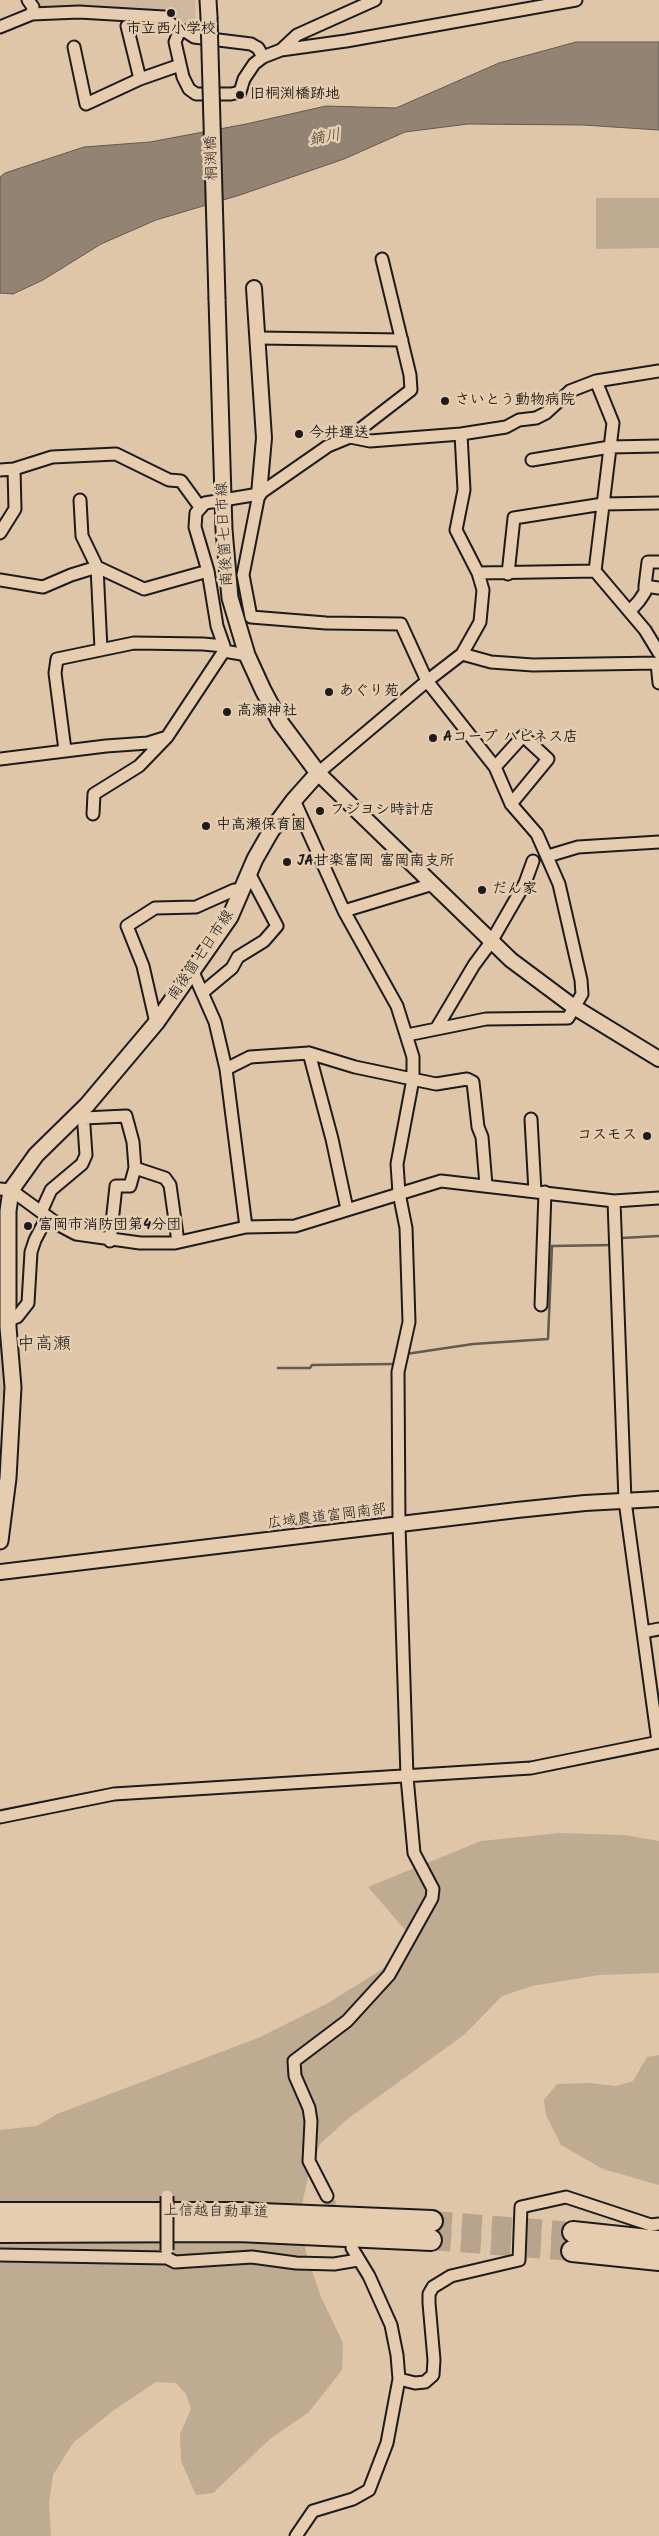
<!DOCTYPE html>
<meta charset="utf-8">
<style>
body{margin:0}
canvas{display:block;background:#dfc6a9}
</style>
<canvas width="659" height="2536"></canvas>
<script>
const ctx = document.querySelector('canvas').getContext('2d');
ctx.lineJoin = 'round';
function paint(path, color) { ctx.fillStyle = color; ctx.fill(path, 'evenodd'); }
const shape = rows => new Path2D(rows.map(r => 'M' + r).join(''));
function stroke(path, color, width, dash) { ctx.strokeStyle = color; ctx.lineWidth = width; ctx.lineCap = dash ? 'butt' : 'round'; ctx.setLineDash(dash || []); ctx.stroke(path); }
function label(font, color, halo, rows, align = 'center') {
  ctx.font = font + ' Kalam,"Klee One",sans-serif'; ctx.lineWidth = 5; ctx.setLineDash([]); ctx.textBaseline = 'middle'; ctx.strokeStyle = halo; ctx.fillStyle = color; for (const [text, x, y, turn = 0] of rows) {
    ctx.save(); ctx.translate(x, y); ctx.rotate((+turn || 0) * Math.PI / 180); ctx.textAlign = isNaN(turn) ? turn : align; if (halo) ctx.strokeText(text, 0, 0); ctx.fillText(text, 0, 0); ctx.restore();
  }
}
paint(shape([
 [33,0,195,0,196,26,174,20,41,10],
 [0,1335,2,1339,5,1397,0,1401]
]), '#ceb89d');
paint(shape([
 [596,198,659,198,659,248,596,249],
 [559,1833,625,1835,659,1841,659,1973,599,1975,532,1986,502,1996,464,2035,350,2117,320,2144,308,2177,299,2219,307,2256,321,2297,343,2343,342,2370,309,2412,270,2439,213,2493,196,2495,181,2461,180,2434,191,2409,186,2394,176,2383,156,2382,114,2410,73,2443,53,2475,49,2503,51,2536,0,2536,0,2130,37,2126,57,2114,258,2038,328,2003,381,1970,413,1939,368,1887,481,1841],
 [659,2055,659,2185,603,2169,561,2145,546,2115,544,2100,557,2084,590,2083,616,2086,633,2081,647,2057]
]), '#bfaa92');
const water = shape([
 [576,42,659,42,659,130,583,125,468,124,405,132,344,159,240,195,156,220,101,244,43,280,13,294,0,293,0,177,5,173,84,147,150,142,246,124,326,106,396,108,499,63,576,42]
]);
paint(water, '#928372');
stroke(water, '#635a50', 1);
stroke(shape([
 [622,1238,659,1236],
 [406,1354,473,1344,548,1339,552,1246,612,1245],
 [278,1368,310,1368,312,1365,395,1364]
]), '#635a50', 2.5);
stroke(shape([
 [327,2196,338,2220]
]), '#b8a48d', 11, [11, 5.5]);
stroke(shape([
 [432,2221,573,2232],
 [431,2240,572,2251]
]), '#b8a48d', 20, [20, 10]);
const minor = shape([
 [28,0,33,7,32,14],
 [127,26,140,79],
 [0,27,32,14,79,12,164,17,179,32],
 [74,47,86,104,140,79,180,65],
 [281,50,297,35,375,0],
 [263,57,258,48,251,44,194,37,185,31,179,32,175,42,183,77,189,89,196,94,231,94,240,92,244,79,254,64,263,57,281,50,346,41,576,0],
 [258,338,402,340],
 [350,437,411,390,410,375,382,259],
 [532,460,610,447,659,446],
 [0,470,14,469,52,457,116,454,169,480,181,481,200,507],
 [259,494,243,575,251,617,326,623,401,624,427,681,495,767,511,804,537,834,559,884,581,980,582,994,568,1018,486,1019,407,1035],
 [80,500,82,536,97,567,101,649],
 [0,533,15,509,14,469],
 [595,571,613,423,596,381],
 [478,573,595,571,645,630,659,653],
 [508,574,514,518,603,504,659,503],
 [0,580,43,587,71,575,97,567,144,589,208,571],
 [645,586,648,562,659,562],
 [630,611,639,601,645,592,645,586,659,588],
 [224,646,217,626,208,571,195,527,196,513,205,503,259,494,328,446,350,437,370,441,461,434,506,427,519,420,536,418,546,413,570,391,596,381,659,371],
 [462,654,491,662,533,665,659,663],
 [657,663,659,683],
 [65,750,55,673,57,659,134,643,203,644,224,646,224,651],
 [0,759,106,746,148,743,164,738],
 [495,767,523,736,548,759,511,804],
 [318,773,427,681,462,654,480,622,483,590,478,573,456,530,464,490,461,434],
 [294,800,344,911,397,1006,413,1057,413,1079,397,1164,399,1193,406,1228,409,1322,398,1372,399,1525,407,1777,414,1853,433,1889,432,1898,389,1975,347,2021,294,2061,295,2076,309,2108,311,2121,309,2161,327,2196],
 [93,814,94,794,139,766,167,737,224,651,247,655],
 [548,856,578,847,659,842],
 [344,911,433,884],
 [193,972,215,1022,226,1069,246,1227],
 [202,993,232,968,238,957,264,941,277,926,249,873],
 [156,1023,143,966,127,926,155,908,196,907,234,890,242,890],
 [436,1029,474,965,491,942,525,883,533,861],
 [309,1053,332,1139,347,1209],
 [226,1069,250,1057,309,1053,355,1067,436,1084,467,1079,473,1082,478,1127,482,1137,486,1185],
 [84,1118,126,1116,133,1142,135,1168,130,1186,116,1186,110,1241],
 [531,1119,535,1192],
 [135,1168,165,1178,170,1185,178,1242],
 [0,1189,11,1190,59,1225,76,1234,140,1243,175,1243,246,1227,295,1226,441,1181,614,1201,659,1198],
 [614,1201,625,1501,658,1742],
 [41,1212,51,1190,82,1164,86,1155,83,1112],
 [541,1305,545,1192],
 [8,1320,17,1317,28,1303,31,1252,35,1240,47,1217],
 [643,1632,659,1629],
 [0,1817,114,1794,531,1768,659,1742],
 [0,2255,167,2258,175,2262,252,2257,296,2263,334,2264,358,2260],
 [399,2379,415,2383,425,2382,433,2375,434,2360,429,2303,429,2294,433,2287,451,2276,519,2260,521,2207,566,2197,651,2225,659,2224],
 [296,2536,313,2511,353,2499,369,2490,387,2443,399,2379,397,2355,391,2325,369,2276,352,2248]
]);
const tertiary = shape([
 [254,288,264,438,259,494],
 [318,773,511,960,574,1007,659,1059],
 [0,1572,517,1510,585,1503,659,1499]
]);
const secondary = shape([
 [208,0,209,17],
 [0,1541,8,1478,13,1387,8,1327,8,1211,11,1190,36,1155,87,1105,156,1023,230,917,255,859,271,831,294,800,318,773,280,722,263,690,247,655,230,598,224,530,217,299]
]);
const motorway = shape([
 [0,2213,237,2213,432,2221],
 [0,2232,238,2231,431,2240],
 [573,2232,659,2241],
 [572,2251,659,2260]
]);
stroke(minor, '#1c1c1c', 15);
stroke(tertiary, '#1c1c1c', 18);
stroke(secondary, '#1c1c1c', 19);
stroke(motorway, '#1c1c1c', 24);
stroke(minor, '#e7cdaf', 11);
stroke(tertiary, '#e7cdaf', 14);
stroke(secondary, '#e7cdaf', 15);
stroke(motorway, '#e7cdaf', 20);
const minorBridge = shape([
 [167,2250,167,2196]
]);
const secondaryBridge = shape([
 [209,17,217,299]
]);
stroke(minorBridge, '#1c1c1c', 15, []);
stroke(secondaryBridge, '#1c1c1c', 19, []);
stroke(minorBridge, '#e7cdaf', 11);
stroke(secondaryBridge, '#e7cdaf', 15);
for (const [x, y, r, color] of [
 [171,13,5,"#1c1c1c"],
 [240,95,5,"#1c1c1c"],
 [445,401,5,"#1c1c1c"],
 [299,434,5,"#1c1c1c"],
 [329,692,5,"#1c1c1c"],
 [227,712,5,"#1c1c1c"],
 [433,738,5,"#1c1c1c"],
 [320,811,5,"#1c1c1c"],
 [206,826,5,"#1c1c1c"],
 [287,862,5,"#1c1c1c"],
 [482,890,5,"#1c1c1c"],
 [647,1136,5,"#1c1c1c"],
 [28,1226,5,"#1c1c1c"]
]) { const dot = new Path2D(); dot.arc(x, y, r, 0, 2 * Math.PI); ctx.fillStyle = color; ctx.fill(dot); stroke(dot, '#e7cdaf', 2); }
label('bold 15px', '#1c1c1c', '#e7cdaf', [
 ["市立西小学校",171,30,"center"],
 ["旧桐渕橋跡地",250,95],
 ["さいとう動物病院",455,401],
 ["今井運送",309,434],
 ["あぐり苑",339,692],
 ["高瀬神社",237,712],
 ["Aコープ ハピネス店",443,738],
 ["フジヨシ時計店",330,811],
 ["中高瀬保育園",216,826],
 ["JA甘楽富岡 富岡南支所",297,862],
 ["だん家",492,890],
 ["コスモス",637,1136,"right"],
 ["富岡市消防団第4分団",38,1226]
], 'left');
label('15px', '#1c1c1c', '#e7cdaf', [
 ["桐渕橋",213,158,-92],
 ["南後箇七日市線",226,534,-93],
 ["南後箇七日市線",202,956,-56],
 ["広域農道富岡南部",327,1518,-7],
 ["上信越自動車道",216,2213,1]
]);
label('italic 16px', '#45403a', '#e7cdaf', [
 ["鏑川",325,139,-10]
]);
label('18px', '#1c1c1c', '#e7cdaf', [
 ["中高瀬",44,1346]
]);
</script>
